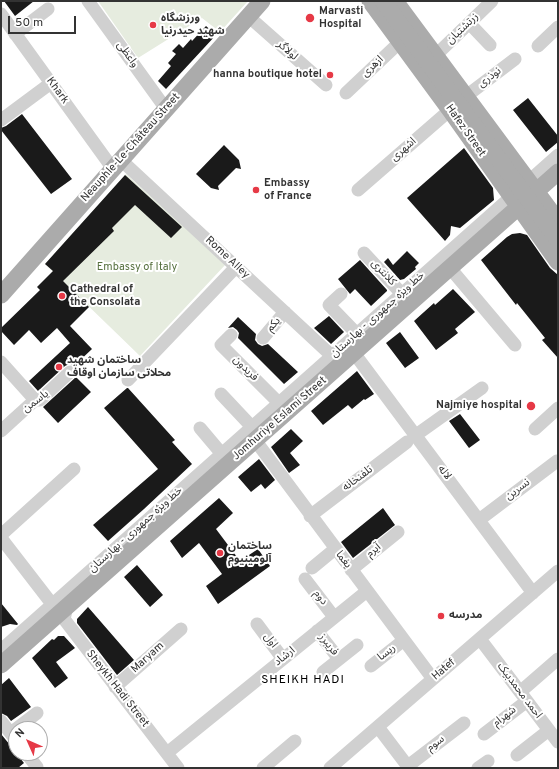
<!DOCTYPE html>
<meta charset="utf-8">
<style>
body{margin:0}
#map{position:relative;width:559px;height:769px;overflow:hidden;background:#fff;font-family:Overpass,sans-serif}
canvas{display:block}
.frame{position:absolute;inset:0;border:2px solid #333;pointer-events:none}
.north{position:absolute;left:8px;top:721px;width:40px;height:40px;box-sizing:border-box;background:#fff;border:1px solid #adadad;border-radius:50%;rotate:315deg;font-size:11px;font-weight:700;line-height:16px;text-align:center;color:#333}
.north::after{content:'';display:block;margin:auto;width:14px;height:18px;background:#e63946;clip-path:polygon(50% 0,100% 100%,50% 72%,0 100%)}
.scale{position:absolute;left:8px;top:16px;width:68px;height:18px;box-sizing:border-box;border:2px solid #333;border-top:0;padding-left:5px;font-size:12px;line-height:14px;white-space:nowrap;color:#333;-webkit-text-stroke:3px #fff;paint-order:stroke}
</style>
<div id="map">
<canvas width="559" height="769"></canvas>
<div class="frame"></div>
<div class="north">N</div>
<div class="scale">50 m</div>
</div>
<script>
const ctx = document.querySelector('canvas').getContext('2d');
ctx.lineJoin = 'round';
function paint(path, color) { ctx.fillStyle = color; ctx.fill(path, 'evenodd'); }
const shape = rows => new Path2D(rows.map(r => 'M' + r).join(''));
function stroke(path, color, width, dash) { ctx.strokeStyle = color; ctx.lineWidth = width; ctx.lineCap = dash ? 'butt' : 'round'; ctx.setLineDash(dash || []); ctx.stroke(path); }
function label(font, color, halo, rows, align = 'center') {
  ctx.font = font + ' Overpass,"Noto Sans Arabic",sans-serif'; ctx.lineWidth = 4; ctx.setLineDash([]); ctx.textBaseline = 'middle'; ctx.strokeStyle = halo; ctx.fillStyle = color; for (const [text, x, y, turn = 0] of rows) {
    ctx.save(); ctx.translate(x, y); ctx.rotate((+turn || 0) * Math.PI / 180); ctx.textAlign = isNaN(turn) ? turn : align; if (halo) ctx.strokeText(text, 0, 0); ctx.fillText(text, 0, 0); ctx.restore();
  }
}
paint(shape([
 [98,1,248,1,220,32,202,18,138,58],
 [126,174,226,264,140,356,45,264]
]), '#e6ecdf');
paint(shape([
 [4,1,34,1,15,16],
 [206,26,216,35,166,89,158,81,171,66,168,63,176,54,172,51,179,44,183,48,191,39,192,41],
 [528,98,558,136,558,142,546,152,513,110],
 [22,114,72,179,51,194,1,130,1,128,6,126],
 [224,145,239,160,241,169,236,168,218,186,219,190,211,188,196,174],
 [464,148,493,188,494,200,460,228,451,226,450,235,445,241,407,198],
 [125,175,182,227,171,238,135,205,112,228,114,231,63,281,89,307,70,326,92,349,74,366,69,364,65,366,38,391,29,381,70,343,57,328,41,343,29,330,14,345,1,331,1,328,40,290,37,287,53,271,45,264],
 [520,233,527,235,550,268,558,275,558,358,542,340,545,338,517,303,516,305,481,260,507,237,512,234],
 [407,251,419,263,415,267,416,269,404,279,400,280,384,262,388,258,393,265],
 [360,260,387,290,387,291,371,306,355,289,350,294,338,279],
 [453,289,475,312,455,329,458,333,436,350,414,321,434,303,435,305],
 [329,316,344,332,331,344,314,328],
 [238,317,256,334,255,340,258,344,262,346,268,344,298,372,284,384,238,338,239,333,237,330,233,327,228,328],
 [400,332,419,358,405,368,386,343],
 [357,371,374,394,365,400,364,399,352,409,348,405,323,425,311,411],
 [76,377,91,392,58,423,43,407],
 [127,388,128,388,175,440,172,442,192,464,144,509,108,541,93,525,158,469,104,408],
 [460,414,480,440,469,448,449,421],
 [291,429,303,441,290,453,300,465,289,473,271,447],
 [259,459,275,480,265,489,261,484,251,492,238,477],
 [219,498,233,513,216,529,240,561,258,549,270,566,218,604,206,586,222,574,199,543,182,558,170,541],
 [383,508,395,525,353,558,341,542],
 [137,565,163,595,150,607,124,577],
 [1,603,18,624,17,625,10,624,1,627],
 [88,607,134,660,117,675,77,623,77,619],
 [58,636,64,636,75,648,56,662,68,678,55,688,32,658,52,639,54,640],
 [9,678,31,707,11,721,7,716,1,713,1,685],
 [1,734,10,745,16,749,16,753,18,753,20,758,24,763,18,768,1,768]
]), '#1a1a1a');
stroke(shape([
 [88,1,166,109],
 [1,14,113,169],
 [248,16,326,85],
 [469,23,490,45],
 [15,34,48,9],
 [538,46,558,27],
 [435,56,492,1],
 [346,93,400,42],
 [465,97,515,59],
 [1,120,51,83],
 [121,160,332,356],
 [358,190,450,110],
 [364,253,402,294],
 [450,268,515,345],
 [341,294,329,305,357,334],
 [231,335,221,345,279,403],
 [263,338,285,312],
 [354,353,533,593],
 [1,362,35,400],
 [128,380,236,267],
 [221,394,252,427],
 [200,428,227,460],
 [535,429,558,408],
 [1,431,35,400,40,400,70,372],
 [416,435,482,388],
 [255,440,433,679],
 [310,516,407,442],
 [479,520,557,461],
 [1,535,74,469],
 [1,538,52,604],
 [312,568,335,549],
 [351,570,398,532],
 [305,579,334,617],
 [67,607,64,619,178,768],
 [257,624,283,659],
 [317,631,339,659],
 [480,639,558,742],
 [1,650,558,155],
 [371,666,404,640],
 [323,672,357,645],
 [115,687,181,629],
 [520,692,558,659],
 [1,721,16,740],
 [378,727,409,768],
 [16,729,37,713],
 [484,734,527,701],
 [26,753,37,767,35,768],
 [167,753,367,591],
 [517,755,549,730],
 [408,766,464,723],
 [263,768,295,741],
 [330,768,558,571],
 [478,768,488,761]
]), '#d0d0d0', 13);
stroke(shape([
 [370,1,450,110,558,262],
 [395,1,558,221],
 [1,295,262,1],
 [1,665,558,172]
]), '#ababab', 17);
stroke(shape([
 [383,1,558,240]
]), '#ababab', 17);
for (const [x, y, r, color] of [
 [310,18,5,"#e63946"],
 [153,25,4,"#e63946"],
 [330,75,4,"#e63946"],
 [256,190,4,"#e63946"],
 [62,296,4,"#e63946"],
 [59,367,4,"#e63946"],
 [531,406,5,"#e63946"],
 [220,553,4,"#e63946"],
 [441,616,4,"#e63946"]
]) { const dot = new Path2D(); dot.arc(x, y, r, 0, 2 * Math.PI); ctx.fillStyle = color; ctx.fill(dot); stroke(dot, '#fff', 1.5); }
label('bold 11px', '#333', '#fff', [
 ["Marvasti",319,12],
 ["Hospital",319,25],
 ["ورزشگاه",161,19],
 ["شهید حیدرنیا",161,32],
 ["hanna boutique hotel",322,75,"right"],
 ["Embassy",264,184],
 ["of France",264,197],
 ["Cathedral of",70,290],
 ["the Consolata",70,303],
 ["ساختمان شهید",67,361],
 ["محلاتی سازمان اوقاف",67,374],
 ["Najmiye hospital",522,406,"right"],
 ["ساختمان",228,547],
 ["آلومینیوم",228,560],
 ["مدرسه",449,616]
], 'left');
label('11px', '#333', '#fff', [
 ["زرتشتیان",463,29,-44],
 ["لولاگر",287,51,42],
 ["واعظی",127,55,54],
 ["ازهری",373,67,-43],
 ["نوذری",490,78,-37],
 ["Khark",57,91,54],
 ["Hafez Street",465,131,55],
 ["Neauphle-Le-Château Street",131,148,-48],
 ["اشهری",404,150,-41],
 ["Rome Alley",227,258,43],
 ["کلانتری",383,273,47],
 ["خط ویژه جمهوری - بهارستان",378,315,-42],
 ["یکم",274,325,-49],
 ["فریدون",245,369,45],
 ["یاسمن",36,402,-37],
 ["Jomhuriye Eslami Street",280,419,-41],
 ["لاله",444,473,53],
 ["تلفنخانه",358,479,-37],
 ["نسرین",518,490,-37],
 ["خط ویژه جمهوری - بهارستان",136,530,-42],
 ["آیرم",374,551,-39],
 ["یغما",343,560,53],
 ["دوم",320,598,52],
 ["اول",270,641,53],
 ["فریبرز",328,645,52],
 ["ریسا",387,653,-38],
 ["ارشاد",285,657,-39],
 ["Maryam",148,658,-42],
 ["Hatef",444,670,-41],
 ["Sheykh Hadi Street",117,689,52],
 ["احمد محمدبیک",519,691,53],
 ["شهرام",505,717,-38],
 ["سوم",436,744,-37]
]);
label('11px', '#56703f', '#fff', [
 ["Embassy of Italy",137,268]
]);
ctx.letterSpacing = '1px';
label('12px', '#000', '#fff', [
 ["SHEIKH HADI",303,681]
]);
ctx.letterSpacing = '0px';
</script>
